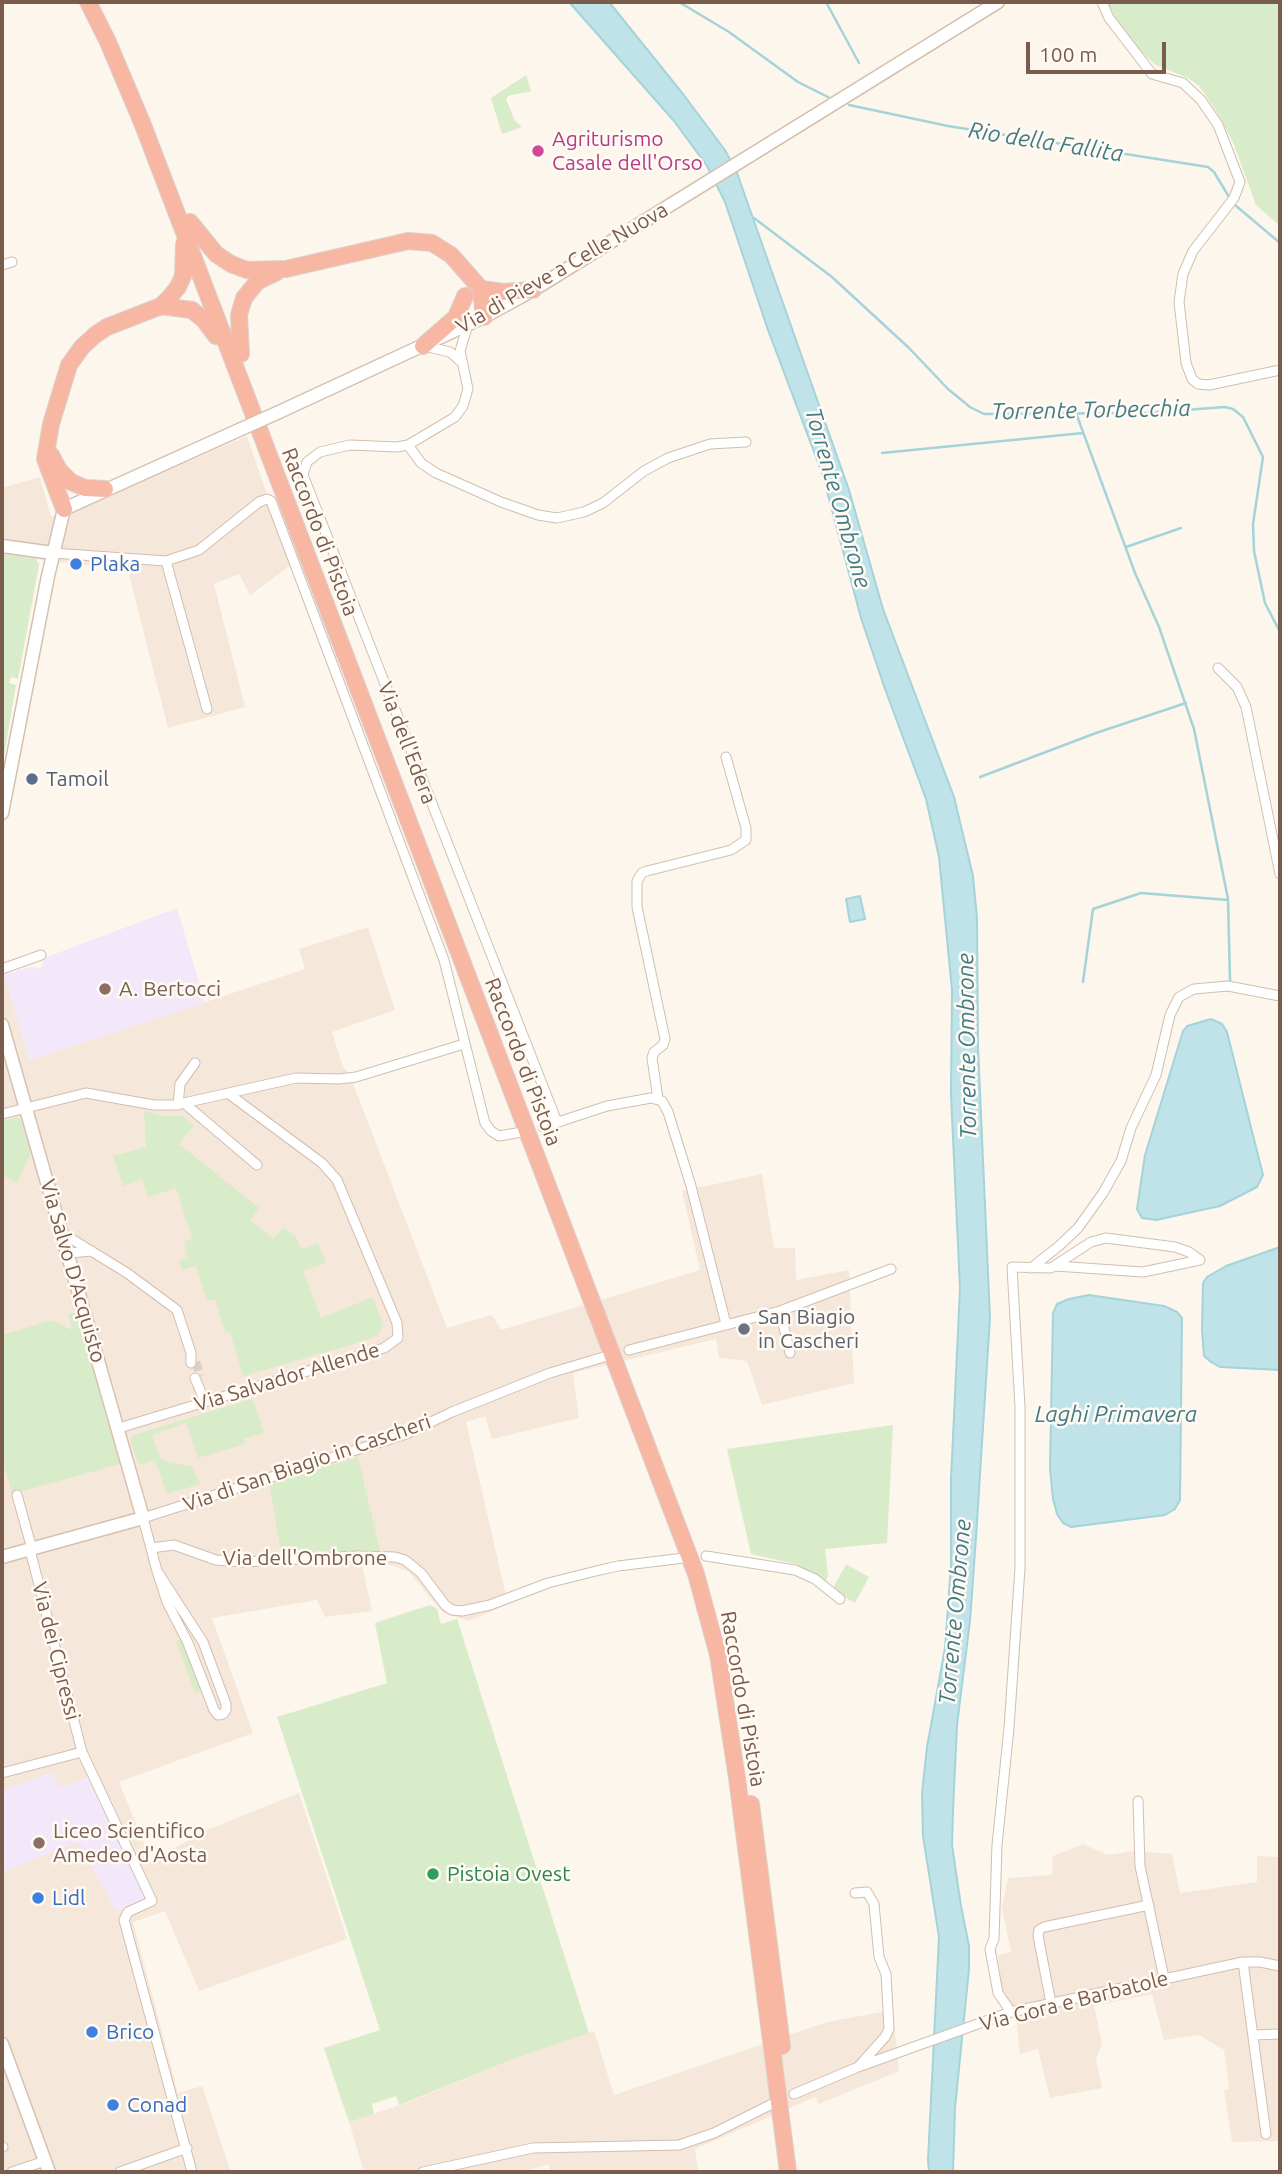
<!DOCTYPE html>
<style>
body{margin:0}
#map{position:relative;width:1282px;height:2174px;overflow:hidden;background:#fdf6ec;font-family:Ubuntu,sans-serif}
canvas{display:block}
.frame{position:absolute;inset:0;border:4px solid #7a5c4d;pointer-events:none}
.scale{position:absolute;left:1026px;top:42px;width:140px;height:32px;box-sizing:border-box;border:4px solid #7a5c4d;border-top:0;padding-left:9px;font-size:21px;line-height:24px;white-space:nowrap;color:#7a5c4d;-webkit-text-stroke:5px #fffaf3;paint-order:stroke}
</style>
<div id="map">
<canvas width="1282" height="2174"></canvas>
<div class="frame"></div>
<div class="scale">100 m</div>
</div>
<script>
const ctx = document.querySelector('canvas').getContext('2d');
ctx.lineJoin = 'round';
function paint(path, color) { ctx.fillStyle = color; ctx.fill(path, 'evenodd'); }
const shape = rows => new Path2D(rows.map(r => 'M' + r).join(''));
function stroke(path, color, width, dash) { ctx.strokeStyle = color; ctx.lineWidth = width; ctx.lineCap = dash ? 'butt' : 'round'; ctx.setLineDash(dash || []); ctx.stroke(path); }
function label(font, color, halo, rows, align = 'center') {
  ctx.font = font + ' Ubuntu,sans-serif'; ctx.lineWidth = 5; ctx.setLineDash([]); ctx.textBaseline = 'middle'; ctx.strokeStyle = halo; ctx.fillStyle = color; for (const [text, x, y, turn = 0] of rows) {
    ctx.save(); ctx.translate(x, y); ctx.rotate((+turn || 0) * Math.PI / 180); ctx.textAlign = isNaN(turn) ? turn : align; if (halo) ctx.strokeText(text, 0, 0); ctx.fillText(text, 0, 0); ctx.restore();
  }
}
paint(shape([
 [247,436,291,565,250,595,239,574,214,584,245,707,168,728,128,570,2,555,2,488,40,477,51,517,77,509],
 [368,927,395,1010,332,1032,343,1067,349,1073,447,1328,492,1315,501,1330,700,1270,682,1191,762,1174,774,1248,795,1248,796,1280,849,1270,854,1383,762,1405,747,1361,719,1358,716,1339,573,1373,579,1418,492,1439,485,1416,466,1422,508,1604,469,1621,443,1613,409,1572,391,1565,362,1564,372,1611,325,1617,317,1600,212,1618,253,1733,119,1782,151,1861,207,1830,299,1793,347,1939,199,1991,165,1911,133,1922,178,2093,202,2086,231,2172,2,2172,2,966,30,1060,305,969,299,949],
 [1083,1844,1108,1855,1133,1851,1172,1854,1180,1893,1257,1882,1257,1856,1280,1857,1280,2141,1232,2142,1224,2090,1229,2089,1224,2050,1199,2035,1164,2040,1152,1994,1094,2006,1102,2044,1096,2059,1102,2088,1050,2098,1038,2049,1020,2054,1016,2017,1001,1990,998,1955,1011,1952,1002,1908,1008,1878,1052,1875,1053,1856],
 [882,2012,893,2014,899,2071,819,2104,815,2097,695,2149,698,2172,550,2172,549,2164,522,2172,364,2172,349,2122,406,2103,516,2058,594,2031,614,2095,827,2022]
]), '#f5e8da');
paint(shape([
 [177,908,205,1003,29,1060,4,975,31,967,40,969,44,958],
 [52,1772,56,1783,59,1782,61,1788,89,1776,144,1894,144,1900,116,1912,79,1842,2,1872,2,1786,5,1789]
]), '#f3e8fa');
paint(shape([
 [1107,2,1280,2,1280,226,1256,205,1233,142,1215,109,1199,86,1188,78,1156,65,1142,53,1119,23],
 [526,75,531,91,508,96,506,99,515,121,522,127,502,134,491,98],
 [2,555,35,557,39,565,18,679,11,677,9,683,16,685,2,767],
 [144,1111,164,1116,182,1116,194,1125,179,1144,259,1208,250,1220,274,1239,283,1227,296,1237,301,1249,318,1243,326,1263,303,1271,321,1318,373,1297,383,1324,378,1335,364,1341,243,1376,230,1332,225,1332,215,1299,207,1301,196,1266,182,1270,179,1261,187,1258,184,1242,192,1238,176,1188,148,1197,142,1179,123,1186,113,1156,146,1147],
 [16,1117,21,1120,31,1152,17,1183,2,1175,2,1121],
 [76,1312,120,1464,12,1494,2,1457,2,1400,4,1399,2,1390,2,1335,52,1320,72,1330,68,1314],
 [251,1399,254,1402,264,1433,244,1439,245,1444,198,1458,186,1423,152,1435,160,1458,169,1463,192,1466,200,1484,167,1494,155,1460,139,1465,131,1443,130,1439,134,1435],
 [893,1425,887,1543,825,1549,828,1575,826,1581,796,1564,751,1554,727,1449],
 [358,1457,380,1551,282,1556,269,1484],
 [846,1564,869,1577,855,1603,832,1590],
 [430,1605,437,1609,441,1624,457,1619,589,2033,516,2058,399,2105,396,2096,372,2104,374,2114,349,2122,324,2048,380,2030,277,1717,387,1683,375,1623],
 [180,1640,183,1641,202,1691,195,1693,176,1641]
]), '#d8ecc9');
const water = shape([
 [569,2,609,2,683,94,725,150,737,173,849,490,883,609,954,797,973,876,977,918,978,1047,990,1318,976,1537,970,1621,957,1725,953,1811,952,1845,961,1906,969,1946,969,1969,955,2108,953,2172,929,2172,928,2160,939,1937,923,1836,922,1793,927,1747,945,1648,951,1565,951,1479,960,1289,951,1095,952,990,939,857,926,799,885,689,861,618,822,473,768,330,725,202,707,166,674,121,569,2],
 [860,896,865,919,850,922,846,899,860,896],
 [1211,1019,1222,1024,1227,1032,1263,1175,1257,1187,1220,1206,1156,1220,1142,1218,1137,1209,1145,1155,1183,1031,1187,1026,1211,1019],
 [1280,1247,1280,1370,1220,1367,1211,1362,1204,1356,1202,1330,1203,1283,1207,1277,1226,1266,1280,1247],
 [1089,1295,1164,1306,1177,1312,1182,1318,1180,1500,1175,1509,1165,1515,1071,1527,1063,1523,1057,1514,1053,1499,1050,1469,1053,1313,1057,1304,1069,1299,1089,1295]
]);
paint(water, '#bfe3e8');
stroke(water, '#a5d3da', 2);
stroke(shape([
 [679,2,729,32,798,82,828,97],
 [826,2,859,63],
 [849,105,948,126,1208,167,1214,172,1229,197],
 [1235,205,1280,243],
 [754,218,832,277,909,348,948,389,970,407,984,414,1145,413,1225,407,1233,409,1243,417,1263,457,1253,524,1254,551,1265,603,1280,632],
 [1076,413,1135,573,1159,627,1194,729,1228,899,1230,981],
 [882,453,1083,433],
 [1126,547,1181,528],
 [980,777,1096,733,1186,703],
 [1083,982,1093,909,1141,893,1228,900]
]), '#a5d3da', 2.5);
stroke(shape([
 [196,1362,200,1376]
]), '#dcd0c4', 9, [9, 4.5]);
const street = shape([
 [1102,2,1109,18,1152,74,1183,83,1201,100,1218,125,1240,182,1234,198,1193,251,1183,274,1179,302,1186,363,1192,379,1198,384,1209,385,1280,370],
 [2,265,12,262],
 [468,324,460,351,468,389,463,406,455,417,408,445,397,447,350,445,320,452,307,462,303,475,557,1122],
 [424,346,450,352,460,361],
 [408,445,421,463,436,473,501,502,538,515,557,518,584,512,603,503,644,471,668,458,710,444,746,442],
 [53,553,166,561,199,550,259,502,267,499,271,501,444,960,485,1123,491,1131,499,1136,522,1132],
 [166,561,207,709],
 [1218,668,1237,687,1246,707,1280,874],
 [2,969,41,955],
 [658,1099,652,1058,654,1052,663,1045,665,1039,637,907,637,881,642,873,647,871,731,850,746,840,746,828,726,757],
 [184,1103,257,1165],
 [178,1105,180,1084,195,1063],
 [2,1114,86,1093,154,1105,175,1105,296,1078,339,1079,356,1077,464,1044],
 [543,1127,607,1106,651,1098,662,1101,668,1112,691,1186,726,1324],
 [62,1233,127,1273,177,1310,191,1353,191,1363],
 [68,1253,92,1251],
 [1055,1266,1143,1272,1200,1260],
 [1031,1268,1059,1246,1078,1228,1103,1193,1121,1161,1131,1128,1156,1075,1170,1015,1179,997,1194,989,1228,986,1280,996],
 [780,1311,790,1353],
 [629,1350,780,1311,891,1269],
 [195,1378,205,1402],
 [119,1428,384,1348,398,1338,397,1323,337,1180,322,1163,229,1094],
 [17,1495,32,1549],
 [151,1548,174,1545,216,1560,242,1562,358,1556,395,1557,405,1560,421,1573,445,1605,452,1610,462,1611,490,1605,548,1583,596,1571,618,1566,684,1558],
 [30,1550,82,1752,152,1901,128,1912,124,1920,192,2172],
 [706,1556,795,1570,815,1579,840,1599],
 [157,1571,203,1642,226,1704,226,1710,223,1714,218,1715,214,1710,188,1643,167,1602,157,1571,143,1518,406,1434,452,1412,550,1373,607,1356],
 [2,1773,82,1752],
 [1138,1801,1140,1866,1164,1978],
 [855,1893,867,1892,874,1904,879,1957,886,1974,889,2029,885,2037,859,2066],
 [1243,1962,1266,2134],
 [1051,2003,1038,1936,1039,1930,1044,1927,1149,1905],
 [1011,2012,998,1993,990,1949,994,1939,997,1845,1009,1728,1020,1568,1020,1407,1012,1267,1051,1268,1091,1242,1106,1238,1175,1247,1189,1252,1200,1260],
 [1253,2035,1280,2034],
 [794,2094,858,2067,1011,2012,1243,1962,1260,1962,1280,1966],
 [2,2147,3,2147],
 [12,2172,45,2161],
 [120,2172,187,2148],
 [423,2172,533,2148,679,2145,714,2133,772,2104]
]);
const secondary = shape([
 [277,413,484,317,533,290,998,2],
 [2,546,53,553],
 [2,813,48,576,64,509,239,430],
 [2,1025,143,1518,2,1557],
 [2,2044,49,2172]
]);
const highway = shape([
 [88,2,108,42,143,125,696,1574,718,1655,737,1778,788,2172],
 [190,222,216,254,231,264,247,270,286,269,408,241,432,243,451,255,481,289,484,317],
 [481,289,503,292,533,290],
 [161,306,192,310,204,320,216,336],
 [423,346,456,317,465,296],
 [241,354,239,315,244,298,258,281,277,272],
 [51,455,59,470,71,482,85,488,105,489],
 [64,509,45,459,51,424,69,365,82,347,95,335,107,327,161,306,170,297,178,287,183,276,184,244],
 [751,1804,782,2046]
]);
stroke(street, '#d1beb0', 11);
stroke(secondary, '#d6c0b0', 15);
stroke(highway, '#dad1cd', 18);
stroke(street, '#fff', 9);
stroke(secondary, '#fff', 12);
stroke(highway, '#f7b7a3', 16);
const secondaryBridge = shape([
 [239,430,277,413]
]);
stroke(secondaryBridge, '#d6c0b0', 15, []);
stroke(secondaryBridge, '#fff', 12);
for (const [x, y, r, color] of [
 [538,151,7,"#d1479c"],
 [76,564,7,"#3f7fe0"],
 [32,779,7,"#5c6f8a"],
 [105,989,7,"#8d6e63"],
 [744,1329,7,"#6b7280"],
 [39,1843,7,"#8d6e63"],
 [433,1874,7,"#2e9e5b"],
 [38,1898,7,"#3f7fe0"],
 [92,2032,7,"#3f7fe0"],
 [113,2105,7,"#3f7fe0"]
]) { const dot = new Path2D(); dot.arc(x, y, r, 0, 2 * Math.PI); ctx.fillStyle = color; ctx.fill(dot); stroke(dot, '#fffaf3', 2.5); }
label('21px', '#b23c85', '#fffaf3', [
 ["Agriturismo",552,139],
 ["Casale dell'Orso",552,163]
], 'left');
label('21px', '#7a5c4d', '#fffaf3', [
 ["Via di Pieve a Celle Nuova",562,268,-30],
 ["Raccordo di Pistoia",320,532,69],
 ["Via dell'Edera",407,743,69],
 ["Raccordo di Pistoia",523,1062,69],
 ["Via Salvo D'Acquisto",73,1271,74],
 ["Via Salvador Allende",287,1377,-17],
 ["Via di San Biagio in Cascheri",307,1463,-19],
 ["Via dell'Ombrone",305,1558],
 ["Via dei Cipressi",56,1651,76],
 ["Raccordo di Pistoia",743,1699,80],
 ["Via Gora e Barbatole",1074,2001,-14]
]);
label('21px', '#366cbe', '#fffaf3', [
 ["Plaka",90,564],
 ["Lidl",52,1898],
 ["Brico",106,2032],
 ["Conad",127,2105]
], 'left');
label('21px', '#4e5e75', '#fffaf3', [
 ["Tamoil",46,779]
], 'left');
label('21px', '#785e54', '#fffaf3', [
 ["A. Bertocci",119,989],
 ["Liceo Scientifico",53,1831],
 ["Amedeo d'Aosta",53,1855]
], 'left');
label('21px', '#5b616d', '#fffaf3', [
 ["San Biagio",758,1317],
 ["in Cascheri",758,1341]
], 'left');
label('21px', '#27864d', '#fffaf3', [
 ["Pistoia Ovest",447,1874]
], 'left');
label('italic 23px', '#437c86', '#fffaf3', [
 ["Rio della Fallita",1046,142,9],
 ["Torrente Torbecchia",1091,410,-1],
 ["Torrente Ombrone",838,498,74],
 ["Torrente Ombrone",967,1046,-91],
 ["Laghi Primavera",1116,1414],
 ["Torrente Ombrone",955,1612,-85]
]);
</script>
